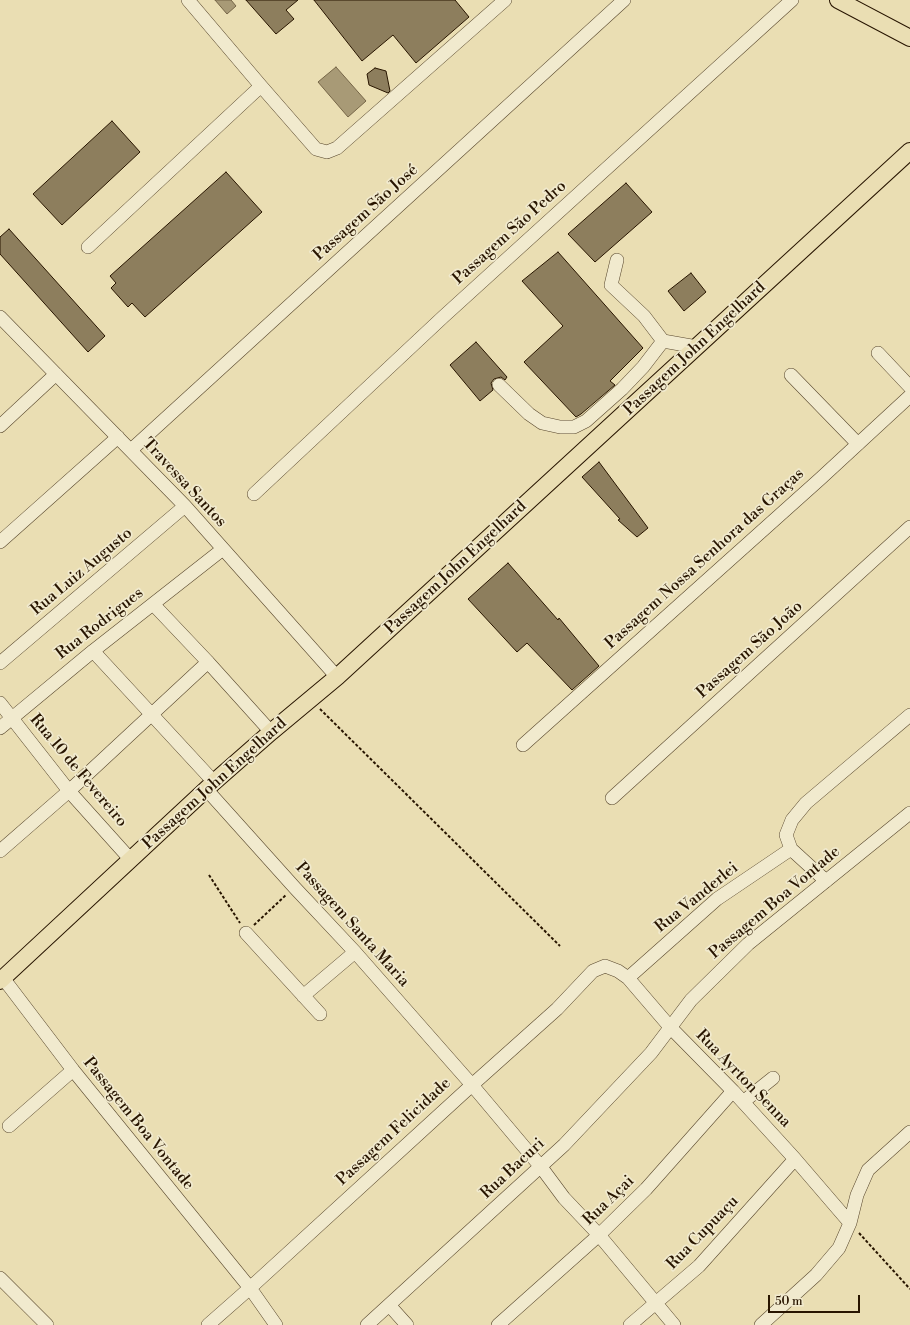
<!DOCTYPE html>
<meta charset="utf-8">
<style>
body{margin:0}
#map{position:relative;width:910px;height:1325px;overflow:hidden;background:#eadeb3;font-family:"Libre Bodoni",serif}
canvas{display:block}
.scale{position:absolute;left:768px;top:1295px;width:92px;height:18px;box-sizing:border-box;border:2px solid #281500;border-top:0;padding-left:5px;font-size:12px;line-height:14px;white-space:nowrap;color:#281500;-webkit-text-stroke:3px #f1eace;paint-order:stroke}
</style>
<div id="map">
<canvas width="910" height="1325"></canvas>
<div class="scale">50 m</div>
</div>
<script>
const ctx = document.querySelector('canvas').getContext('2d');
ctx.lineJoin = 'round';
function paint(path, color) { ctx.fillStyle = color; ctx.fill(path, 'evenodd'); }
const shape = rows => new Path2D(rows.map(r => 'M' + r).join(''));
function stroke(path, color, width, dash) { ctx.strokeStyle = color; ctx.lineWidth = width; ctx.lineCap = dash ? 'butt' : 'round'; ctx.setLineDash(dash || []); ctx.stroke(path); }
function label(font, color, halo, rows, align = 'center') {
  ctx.font = font + ' "Libre Bodoni",serif'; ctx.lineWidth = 3.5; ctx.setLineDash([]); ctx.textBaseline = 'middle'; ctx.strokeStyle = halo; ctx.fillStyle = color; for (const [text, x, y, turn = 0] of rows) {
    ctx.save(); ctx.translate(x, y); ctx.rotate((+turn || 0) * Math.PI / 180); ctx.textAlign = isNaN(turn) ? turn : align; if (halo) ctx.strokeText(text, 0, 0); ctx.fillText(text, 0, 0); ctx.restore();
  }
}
const water = shape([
 [215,0,231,0,236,6,227,14,215,0],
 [336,67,366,101,348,117,318,82,336,67]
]);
paint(water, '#a89a76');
stroke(water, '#756547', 1);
const building = shape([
 [246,0,298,0,286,10,294,19,276,34,246,0],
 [314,0,455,0,469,17,416,63,393,35,362,61,314,0],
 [375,68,386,71,390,91,388,93,369,85,367,74,375,68],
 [112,121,140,152,62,225,33,194,112,121],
 [226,172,262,212,145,317,132,303,128,307,111,288,116,283,110,276,226,172],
 [626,183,652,212,595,262,568,234,626,183],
 [9,229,105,336,88,352,0,254,0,237,9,229],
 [558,252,643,348,610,381,615,385,581,414,576,417,524,362,563,326,522,281,558,252],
 [691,273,706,292,684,311,668,291,691,273],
 [476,342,507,377,505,380,501,377,494,379,491,383,493,390,480,401,450,365,476,342],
 [599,462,648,528,637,537,618,520,620,519,582,477,599,462],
 [508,563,558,620,559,618,599,666,572,690,527,643,517,652,468,599,508,563]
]);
paint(building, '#8d7e5d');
stroke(building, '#281500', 1);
const minor = shape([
 [188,0,261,86,316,149,327,152,337,148,505,0],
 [88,247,261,86],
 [617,260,611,285,644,316,663,341,697,347],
 [0,317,185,506,337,677],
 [878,353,910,387],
 [791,375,858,444],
 [499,385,529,414,542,423,560,427,574,427,586,421,622,389,643,367,663,341],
 [0,426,56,374],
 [131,450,624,0],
 [254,494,443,317,792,0],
 [0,542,118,437],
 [153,604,207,661,271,732],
 [93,651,214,782],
 [0,663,185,506],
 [0,703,69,791,131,860],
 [0,728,93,651,223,549],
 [523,745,820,479,910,396],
 [207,790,295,888,355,952,472,1085,541,1167,564,1198,599,1235,674,1325],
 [612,798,910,527],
 [0,851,69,791,208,662],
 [826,881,791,849,786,835,792,820,806,803,910,715],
 [246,933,320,1014],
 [3,978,73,1070,250,1288,276,1325],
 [628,978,717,899,791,849],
 [303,996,355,952],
 [743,1102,773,1078],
 [9,1126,73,1070],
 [0,1278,47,1325],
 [389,1305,407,1325],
 [208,1325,250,1288,472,1085,557,1009,593,971,605,966,618,971,628,978,670,1027,733,1091,795,1159,850,1223],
 [367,1325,564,1145,651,1053,691,1000,748,944,910,813],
 [498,1325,599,1235,646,1189,733,1091],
 [630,1325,699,1266,795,1159],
 [761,1325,816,1275,839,1248,850,1223,857,1195,868,1170,910,1132]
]);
const major = shape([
 [838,0,910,38],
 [0,981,214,782,271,732,337,677,910,151]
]);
stroke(minor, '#58472d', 14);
stroke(major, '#281500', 18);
stroke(shape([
 [320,709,560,946],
 [209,875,240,923],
 [254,925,286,895],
 [859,1233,910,1289]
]), '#281500', 2, [3, 2]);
stroke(minor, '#f1eace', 13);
stroke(major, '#eadeb3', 16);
label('16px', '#281500', '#f1eace', [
 ["Passagem São José",366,213,-42],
 ["Passagem São Pedro",510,233,-42],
 ["Passagem John Engelhard",695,349,-43],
 ["Travessa Santos",184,483,47],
 ["Passagem Nossa Senhora das Graças",705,559,-42],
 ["Passagem John Engelhard",456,568,-43],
 ["Rua Luiz Augusto",82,572,-40],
 ["Rua Rodrigues",100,624,-38],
 ["Passagem São João",750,650,-42],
 ["Rua 10 de Fevereiro",78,771,50],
 ["Passagem John Engelhard",215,784,-42],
 ["Rua Vanderlei",697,898,-39],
 ["Passagem Boa Vontade",775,903,-40],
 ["Passagem Santa Maria",352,925,48],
 ["Rua Ayrton Senna",743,1079,46],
 ["Passagem Boa Vontade",138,1124,51],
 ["Passagem Felicidade",394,1132,-43],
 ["Rua Bacuri",513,1169,-43],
 ["Rua Açai",609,1201,-44],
 ["Rua Cupuaçu",703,1233,-46]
]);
</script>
